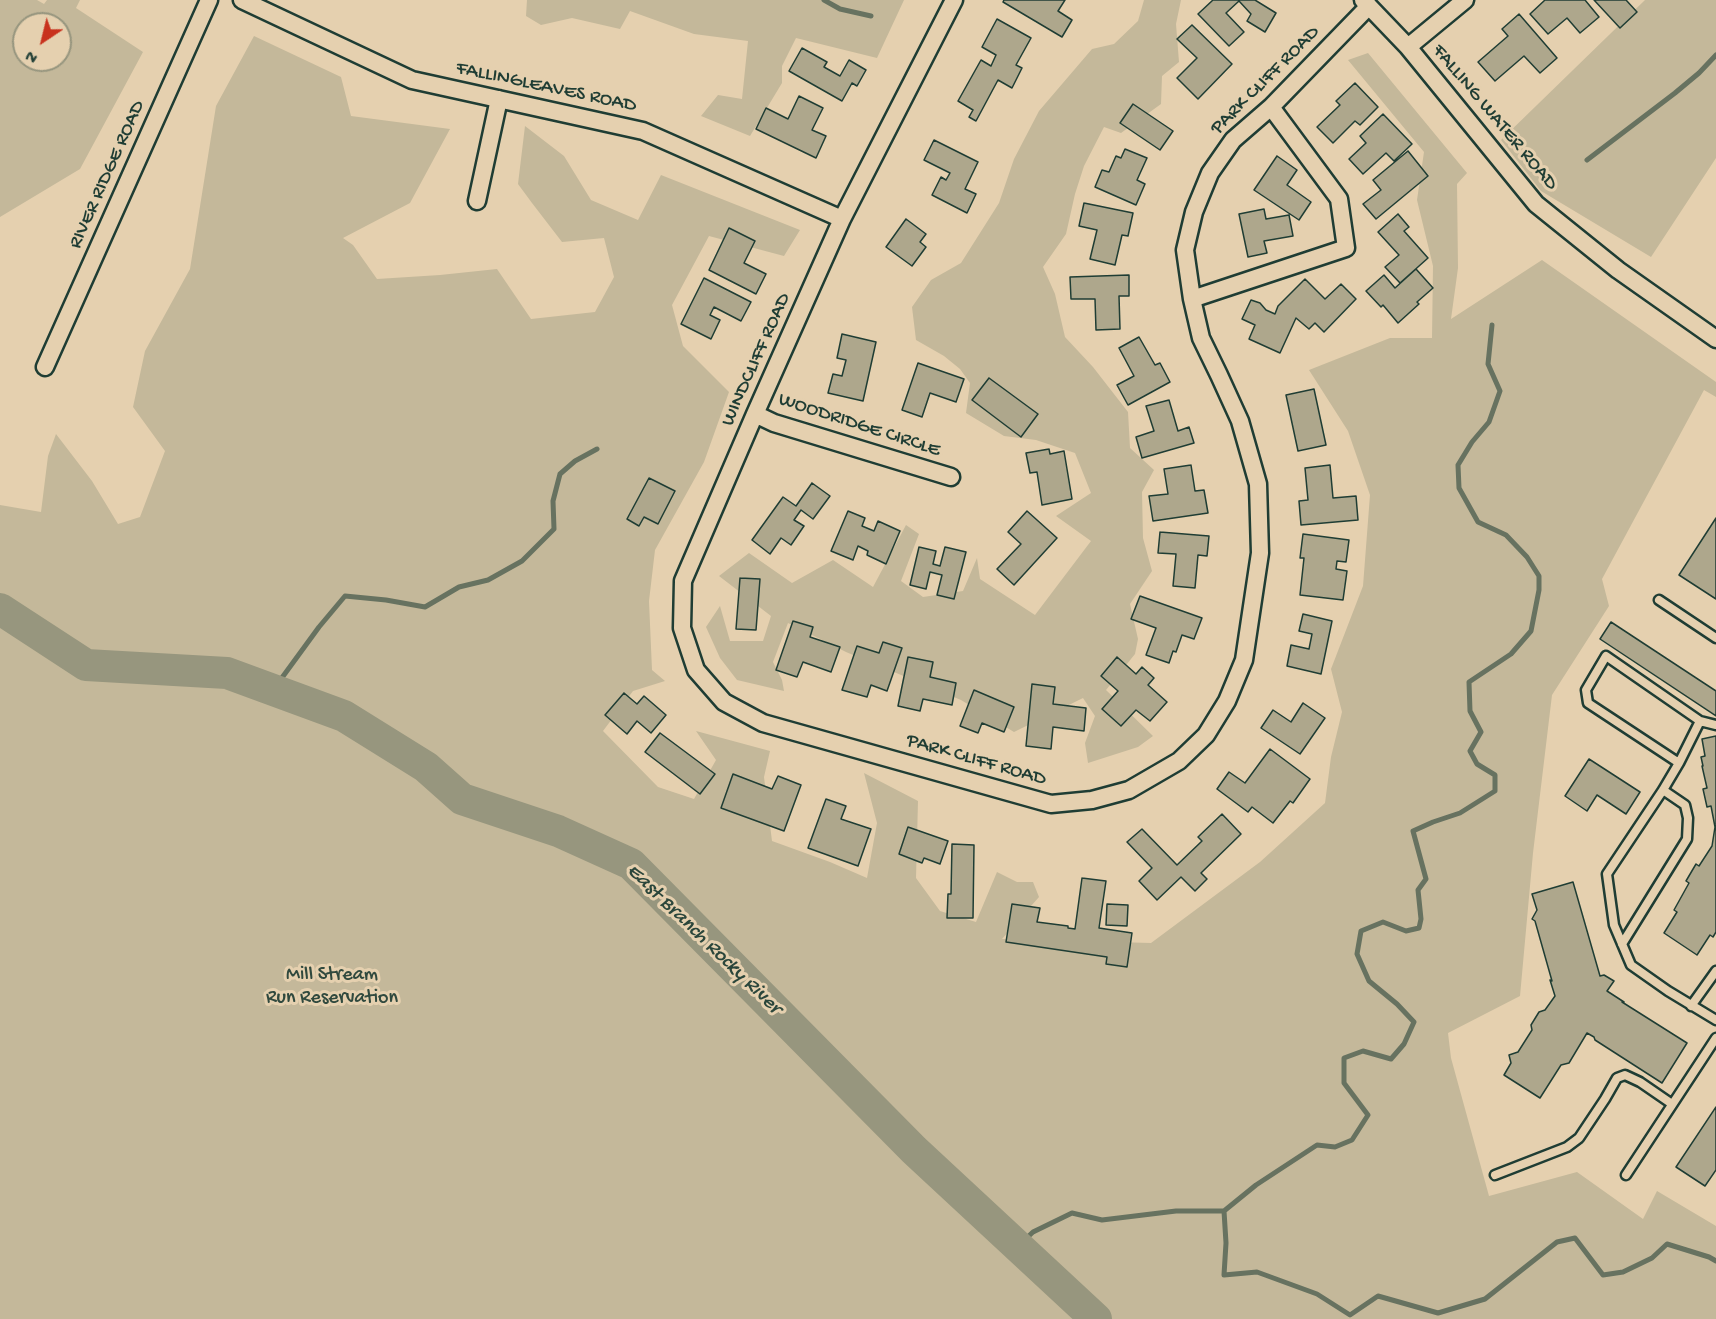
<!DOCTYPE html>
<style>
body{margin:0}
#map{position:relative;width:1716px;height:1319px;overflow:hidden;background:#e5d0af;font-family:"Gochi Hand",sans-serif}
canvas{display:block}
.north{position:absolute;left:12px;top:12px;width:60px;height:60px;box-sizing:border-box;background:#e5d0af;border:2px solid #96957e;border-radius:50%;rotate:215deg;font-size:16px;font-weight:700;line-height:24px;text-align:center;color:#1f3d34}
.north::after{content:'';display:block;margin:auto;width:21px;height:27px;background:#c8321e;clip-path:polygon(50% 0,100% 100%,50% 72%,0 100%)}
</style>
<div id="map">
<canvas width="1716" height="1319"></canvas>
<div class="north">N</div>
</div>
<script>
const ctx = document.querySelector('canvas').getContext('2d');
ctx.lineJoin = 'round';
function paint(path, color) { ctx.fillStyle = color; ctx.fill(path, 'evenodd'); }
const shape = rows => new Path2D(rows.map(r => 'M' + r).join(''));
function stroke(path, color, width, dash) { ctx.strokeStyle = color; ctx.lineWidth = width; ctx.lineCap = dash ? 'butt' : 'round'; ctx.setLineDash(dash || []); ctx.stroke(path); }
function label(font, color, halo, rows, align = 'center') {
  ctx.font = font + ' "Gochi Hand",sans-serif'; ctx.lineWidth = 6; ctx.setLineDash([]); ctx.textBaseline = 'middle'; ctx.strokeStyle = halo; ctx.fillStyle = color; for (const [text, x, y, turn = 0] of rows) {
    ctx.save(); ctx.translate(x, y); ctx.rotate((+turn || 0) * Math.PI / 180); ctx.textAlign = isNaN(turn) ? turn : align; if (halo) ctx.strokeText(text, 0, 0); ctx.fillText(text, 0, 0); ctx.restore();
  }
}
paint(shape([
 [0,0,37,0,44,4,47,0,80,0,76,8,143,52,80,169,0,217],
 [24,24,60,24,60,60,24,60],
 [527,0,904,0,877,58,796,38,782,66,782,83,750,136,701,116,718,95,742,99,748,41,694,34,630,11,620,29,572,18,541,25,526,16],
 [1144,0,1181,0,1176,24,1179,62,1162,76,1161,104,1121,133,1104,127,1084,166,1075,194,1066,234,1043,267,1055,294,1065,337,1093,367,1128,412,1130,448,1154,470,1142,492,1143,538,1152,571,1130,604,1138,639,1135,654,1106,690,1153,736,1138,747,1088,763,1085,743,1095,716,1083,698,1014,732,961,700,846,652,788,623,773,662,782,680,784,691,737,680,720,658,706,627,720,606,730,641,763,641,771,616,719,576,749,553,792,583,833,560,873,587,906,525,919,534,901,581,923,597,963,591,977,558,980,579,1035,615,1091,541,1056,516,1091,493,1075,453,1036,440,1004,436,966,413,970,383,960,369,944,356,916,340,912,307,931,280,961,263,999,203,1014,159,1039,111,1092,49,1114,44,1138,21],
 [1645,0,1716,0,1716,158,1651,257,1541,191,1501,140],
 [254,36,341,77,351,116,450,129,410,203,343,238,353,245,377,279,440,275,497,269,531,319,595,312,614,277,604,238,562,242,532,203,518,184,525,126,564,156,591,200,638,220,661,175,800,230,784,256,709,236,672,305,683,346,729,392,704,462,655,550,649,601,652,670,665,681,633,691,603,731,658,787,694,799,716,760,696,731,770,751,764,777,772,841,830,862,867,878,877,823,864,773,918,801,916,878,940,911,976,922,997,872,1017,882,1033,882,1039,897,1002,939,1151,943,1260,862,1325,803,1331,757,1342,712,1331,669,1363,586,1370,495,1348,431,1309,370,1390,338,1432,338,1433,266,1417,200,1424,152,1348,60,1368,53,1467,173,1457,184,1458,268,1451,319,1542,260,1716,382,1716,397,1704,390,1602,579,1609,606,1552,695,1533,853,1520,996,1448,1033,1451,1058,1489,1196,1577,1172,1643,1219,1657,1191,1716,1226,1716,1319,0,1319,0,505,41,512,48,456,56,434,92,481,118,524,140,517,165,451,133,407,145,351,190,269,216,106]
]), '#c4b89a');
stroke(shape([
 [824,0,840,9,871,16],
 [1587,160,1675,93,1699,73,1716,55],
 [273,690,319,627,345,596,386,600,425,607,459,587,488,580,522,561,554,529,553,501,560,474,575,461,597,449],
 [1224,1211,1256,1185,1317,1145,1335,1147,1352,1140,1368,1115,1344,1083,1344,1058,1363,1051,1391,1059,1404,1044,1414,1022,1397,1004,1369,981,1357,954,1361,931,1383,922,1406,931,1419,928,1421,919,1418,890,1426,879,1413,831,1433,822,1460,813,1495,791,1495,775,1477,764,1470,751,1481,732,1470,711,1469,682,1511,654,1531,631,1539,590,1539,576,1527,557,1506,535,1478,522,1459,488,1458,465,1472,442,1489,422,1500,391,1488,364,1492,325],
 [1018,1246,1033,1232,1072,1213,1102,1220,1176,1211,1224,1211,1226,1243,1224,1275,1257,1272,1317,1294,1350,1315,1378,1296,1438,1313,1485,1299,1557,1242,1575,1238,1603,1275,1623,1272,1652,1258,1667,1244,1709,1257,1716,1261]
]), '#677260', 5);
stroke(shape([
 [0,609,86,665,227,673,344,716,426,767,462,799,558,831,631,864,914,1150,1096,1319]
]), '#97967e', 32);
const building = shape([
 [1004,0,1065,0,1058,11,1072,20,1062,37,1003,2,1004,0],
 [1213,0,1255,0,1276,13,1265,32,1247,21,1251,14,1239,1,1226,13,1244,32,1229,46,1198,14,1213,0],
 [1545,0,1585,0,1599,17,1580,33,1567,18,1548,34,1530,14,1545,0],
 [1594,0,1626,0,1637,12,1620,28,1594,0],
 [1519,14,1557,58,1540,73,1524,56,1495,81,1478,62,1508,36,1502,29,1519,14],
 [997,19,1031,38,1016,65,1022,68,1012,88,998,80,976,121,969,117,973,110,958,101,981,60,991,66,996,55,982,47,997,19],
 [1192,25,1232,64,1198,99,1177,78,1197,58,1177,39,1192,25],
 [802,48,827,62,824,67,840,76,849,60,866,70,857,86,852,83,842,101,789,71,802,48],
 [1355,83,1378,107,1360,125,1355,121,1333,143,1317,127,1340,105,1336,101,1355,83],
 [799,96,823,108,812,130,826,136,816,158,756,129,766,108,788,119,799,96],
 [1133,104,1173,131,1160,150,1120,123,1133,104],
 [1383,114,1412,144,1394,161,1386,153,1363,174,1349,159,1366,143,1360,136,1383,114],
 [934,140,978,162,965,189,976,194,967,213,932,195,941,177,946,180,950,173,924,160,934,140],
 [1125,149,1147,158,1137,180,1145,184,1136,205,1095,187,1102,170,1109,172,1116,156,1121,158,1125,149],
 [1408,151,1428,176,1376,219,1363,204,1381,190,1373,180,1408,151],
 [1277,156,1297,170,1287,185,1311,202,1299,220,1254,190,1277,156],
 [1084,203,1133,213,1128,236,1122,235,1115,265,1090,259,1097,230,1079,226,1084,203],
 [1264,209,1266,219,1289,215,1293,236,1264,241,1267,253,1248,257,1239,214,1264,209],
 [1398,214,1409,227,1404,231,1428,258,1400,283,1385,267,1399,255,1378,232,1398,214],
 [906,219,926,234,920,242,926,247,912,266,886,247,906,219],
 [729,228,755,241,744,263,766,274,756,294,709,270,729,228],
 [1416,269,1433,288,1417,302,1419,304,1398,323,1383,305,1381,307,1366,291,1384,275,1395,288,1416,269],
 [1129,275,1129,296,1119,296,1120,329,1096,330,1095,299,1071,299,1070,277,1129,275],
 [704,278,751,302,741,321,714,307,710,315,720,320,711,339,681,324,704,278],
 [1305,279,1325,299,1341,284,1356,299,1324,332,1315,323,1309,329,1296,318,1280,353,1249,339,1255,325,1242,319,1251,300,1260,303,1266,310,1275,314,1278,306,1305,279],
 [842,334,876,342,863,401,828,393,833,374,842,376,846,360,837,358,842,334],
 [1139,337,1155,365,1160,363,1170,382,1128,405,1117,385,1134,376,1119,348,1139,337],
 [918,363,964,379,956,402,930,393,922,417,902,410,918,363],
 [989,378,1038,414,1021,437,972,400,989,378],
 [1314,389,1326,445,1298,451,1286,395,1314,389],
 [1169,400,1178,431,1189,427,1194,443,1142,458,1136,437,1154,431,1146,406,1169,400],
 [1049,449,1050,454,1064,451,1072,499,1042,505,1037,472,1030,473,1026,453,1049,449],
 [1191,465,1195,491,1204,490,1208,513,1153,521,1149,496,1168,494,1164,469,1191,465],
 [1330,465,1333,498,1356,496,1358,520,1301,525,1299,501,1308,500,1305,468,1330,465],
 [649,478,675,491,658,524,644,517,639,526,627,519,649,478],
 [812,483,830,496,813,519,801,510,794,520,804,526,791,545,781,538,770,554,752,540,783,497,796,506,812,483],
 [848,511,865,518,862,526,874,531,878,521,900,531,886,564,867,555,868,551,858,546,853,560,831,551,848,511],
 [1027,511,1057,538,1014,585,997,569,1021,544,1008,532,1027,511],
 [1716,518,1716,599,1679,575,1716,518],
 [1160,532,1209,536,1207,556,1198,555,1195,588,1173,586,1176,554,1158,553,1160,532],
 [1303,534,1349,540,1346,562,1337,561,1336,569,1347,571,1343,600,1300,595,1304,558,1300,558,1303,534],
 [919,547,936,551,933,564,940,566,945,547,966,552,954,599,937,595,942,575,930,572,926,589,910,585,919,547],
 [740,578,760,579,756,630,736,629,740,578],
 [1140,596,1202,618,1194,639,1182,635,1176,652,1173,651,1169,663,1146,655,1156,628,1131,619,1140,596],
 [1303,614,1332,621,1321,674,1287,666,1291,645,1309,649,1312,634,1299,631,1303,614],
 [793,621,813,627,810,637,840,647,831,672,803,662,797,677,776,670,793,621],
 [1611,622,1716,691,1716,716,1600,639,1611,622],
 [883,642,902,648,887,691,871,685,867,697,842,690,857,646,879,653,883,642],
 [908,657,933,662,930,677,956,683,952,705,923,699,920,711,898,706,908,657],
 [1117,657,1136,674,1142,667,1154,678,1148,685,1167,702,1150,721,1136,710,1121,726,1102,709,1118,691,1101,676,1117,657],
 [1032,684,1055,687,1053,704,1086,708,1084,731,1053,727,1051,749,1026,746,1032,684],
 [974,690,1014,707,1004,732,982,723,978,733,960,726,974,690],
 [624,693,637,704,644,696,666,715,651,733,637,721,627,734,605,715,624,693],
 [1303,703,1325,718,1300,754,1261,728,1273,710,1291,722,1303,703],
 [660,733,715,774,700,794,645,752,660,733],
 [1716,736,1716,932,1713,937,1710,935,1697,955,1664,933,1677,912,1674,910,1689,883,1686,881,1696,864,1699,866,1712,846,1715,827,1711,806,1707,807,1703,789,1707,788,1702,766,1703,766,1701,757,1705,756,1702,739,1716,736],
 [1270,749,1310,779,1293,803,1290,801,1273,823,1252,807,1248,812,1217,789,1229,772,1245,783,1270,749],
 [1589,759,1640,792,1626,814,1597,795,1587,811,1565,796,1589,759],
 [733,774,772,789,778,776,801,785,784,831,721,808,733,774],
 [826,799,846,806,841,819,871,829,858,866,808,848,826,799],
 [1222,814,1241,834,1201,873,1207,879,1195,891,1181,877,1157,900,1139,881,1152,868,1127,842,1142,829,1177,865,1202,841,1198,837,1222,814],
 [908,827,948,841,940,864,924,858,922,863,899,854,908,827],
 [952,844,974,845,973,918,947,918,948,894,951,894,952,844],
 [1082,878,1106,881,1099,928,1132,933,1127,967,1106,964,1107,957,1006,942,1012,904,1040,908,1037,922,1068,926,1068,928,1075,929,1082,878],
 [1573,882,1600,976,1604,975,1614,981,1607,991,1624,1002,1622,1002,1687,1043,1662,1083,1595,1040,1594,1037,1587,1033,1569,1063,1561,1065,1540,1098,1504,1075,1511,1063,1509,1055,1518,1052,1532,1030,1531,1025,1539,1012,1545,1010,1555,996,1550,980,1552,981,1535,921,1532,919,1537,910,1532,894,1573,882],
 [1107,904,1128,905,1127,926,1106,925,1107,904],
 [1716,1107,1716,1170,1705,1186,1676,1167,1716,1107]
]);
paint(building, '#aea78c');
stroke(building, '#1f3d34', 1.5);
const lane = shape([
 [1659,600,1716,638],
 [1716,725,1700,721,1606,656,1586,690,1588,703,1679,763,1663,790,1607,874,1614,925,1631,965,1668,991,1716,1020],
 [1679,763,1700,721],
 [1622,944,1687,839,1688,818,1685,805,1663,790],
 [1691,1006,1716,971],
 [1495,1175,1567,1147,1579,1138,1605,1099,1617,1078,1625,1075,1640,1082,1672,1104],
 [1626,1175,1716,1038]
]);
const street = shape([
 [242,0,412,80,643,131,842,219],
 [954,0,842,219,755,414,683,581,682,628,696,670,724,702,763,723,1051,804,1092,800,1129,790,1179,761,1206,735,1227,701,1244,660,1260,553,1258,484,1240,421,1219,375,1201,338,1192,299,1185,250,1194,212,1210,173,1233,140,1271,107,1369,6],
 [1363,0,1408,47,1536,204,1618,270,1716,339],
 [1408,47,1465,0],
 [477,201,499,99],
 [1192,299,1346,248,1339,199,1271,107],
 [45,367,209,0],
 [755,414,774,423,951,477]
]);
stroke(lane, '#1f3d34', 13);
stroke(street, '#1f3d34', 21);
stroke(lane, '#e5d0af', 8);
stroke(street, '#e5d0af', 16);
label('20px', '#1f3d34', '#e5d0af', [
 ["PARK CLIFF ROAD",1266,81,-45],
 ["FALLINGLEAVES ROAD",546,88,12],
 ["FALLING WATER ROAD",1494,118,50],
 ["RIVER RIDGE ROAD",108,175,-66],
 ["WINDCLIFF ROAD",757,360,-66],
 ["WOODRIDGE CIRCLE",859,426,18],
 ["PARK CLIFF ROAD",976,761,16]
]);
label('20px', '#30493e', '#e5d0af', [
 ["Mill Stream",332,976],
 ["Run Reservation",332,999]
]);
label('italic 21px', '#2b463b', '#e5d0af', [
 ["East Branch Rocky River",703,940,44]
]);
</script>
